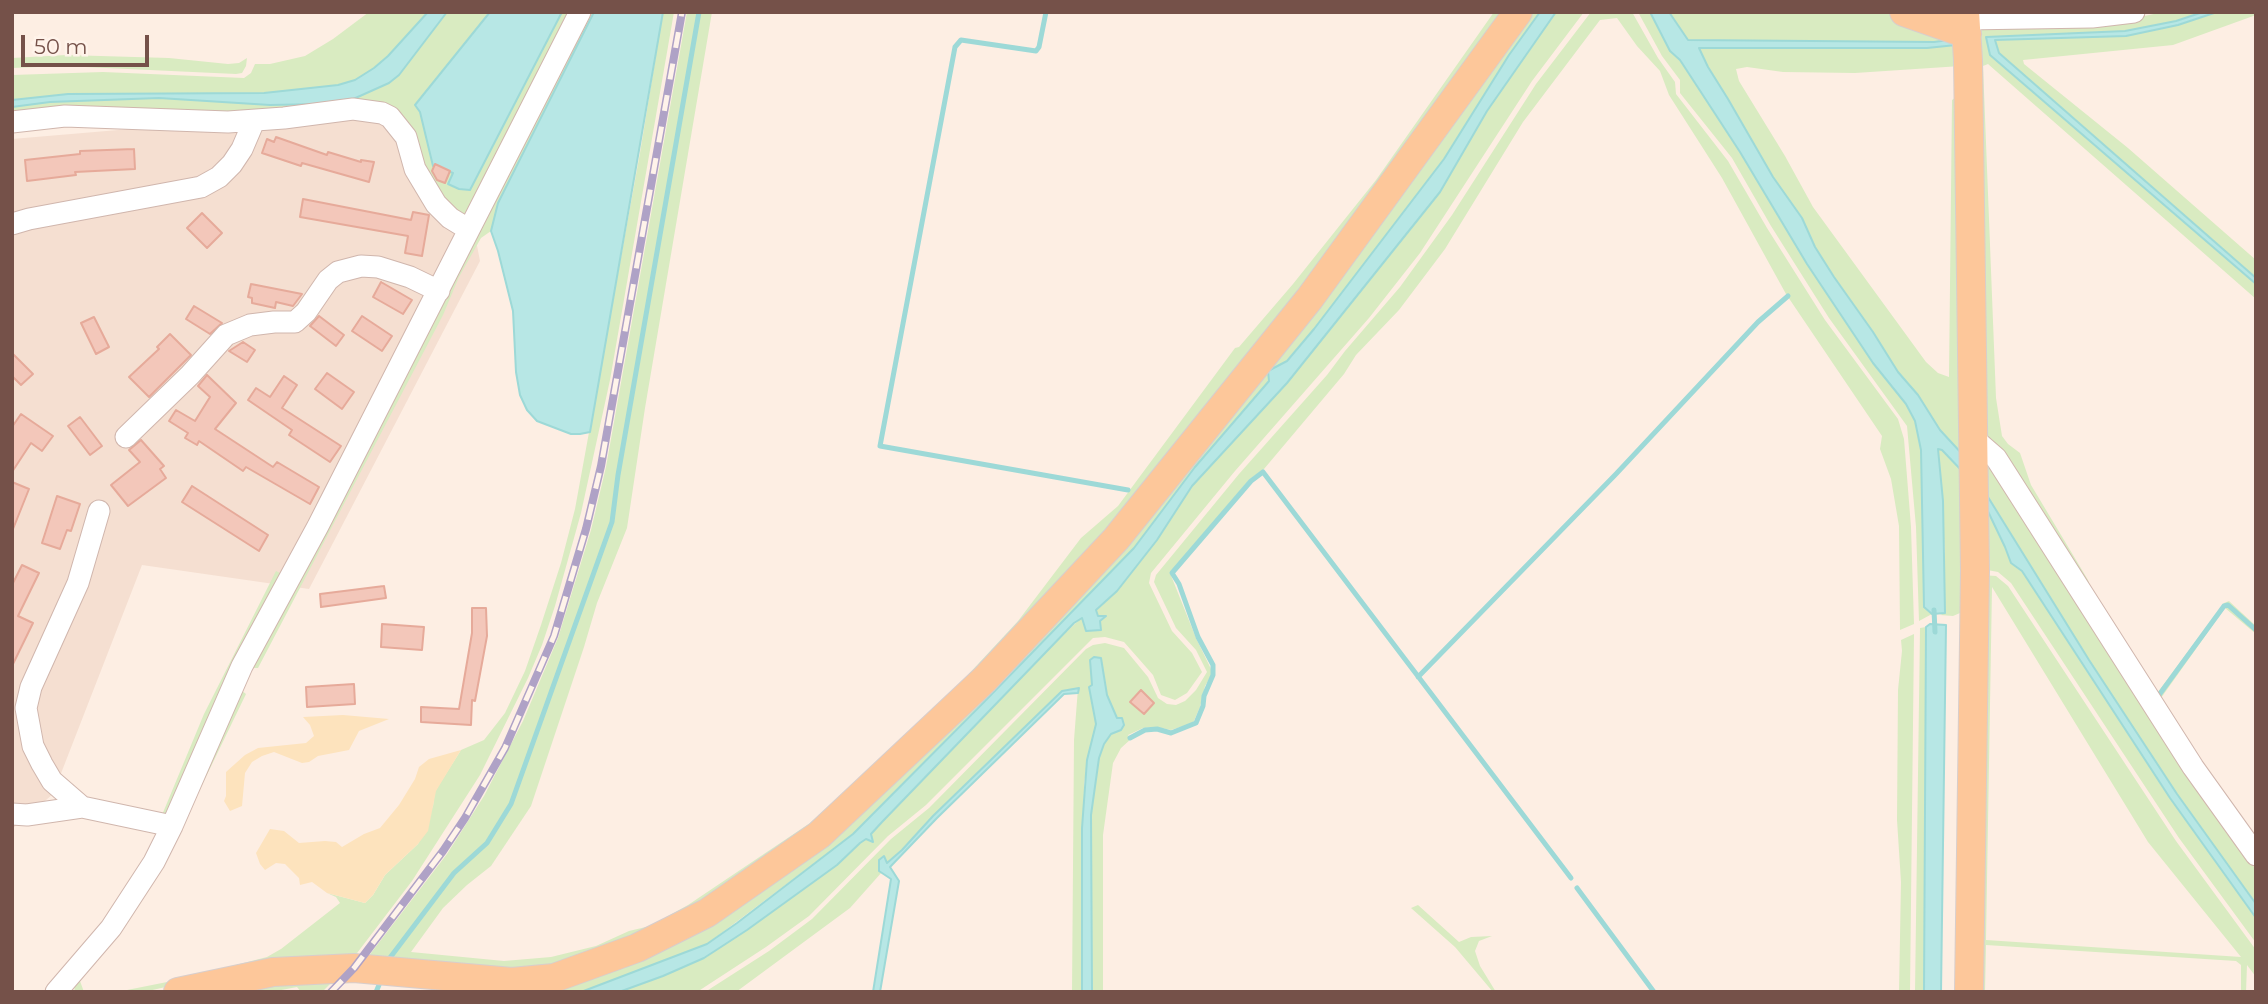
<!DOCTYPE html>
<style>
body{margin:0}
#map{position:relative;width:2268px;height:1004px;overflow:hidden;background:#fdeee3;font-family:Montserrat,sans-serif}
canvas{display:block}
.frame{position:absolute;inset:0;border:14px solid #755149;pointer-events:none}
.scale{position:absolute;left:21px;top:35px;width:128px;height:32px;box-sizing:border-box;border:4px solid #755149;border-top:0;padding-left:9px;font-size:21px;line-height:24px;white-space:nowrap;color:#755149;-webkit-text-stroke:5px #fff3ea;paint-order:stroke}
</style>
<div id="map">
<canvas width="2268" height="1004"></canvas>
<div class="frame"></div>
<div class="scale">50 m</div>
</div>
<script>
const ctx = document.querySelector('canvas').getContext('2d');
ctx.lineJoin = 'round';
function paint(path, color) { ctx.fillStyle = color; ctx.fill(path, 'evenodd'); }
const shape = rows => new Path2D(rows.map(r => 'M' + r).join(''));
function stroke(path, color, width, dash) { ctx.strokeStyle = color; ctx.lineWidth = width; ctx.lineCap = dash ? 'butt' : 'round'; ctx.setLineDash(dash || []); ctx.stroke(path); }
paint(shape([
 [449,102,480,261,309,589,142,565,53,794,12,829,12,139]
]), '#f5dfd1');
paint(shape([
 [369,12,428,12,388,56,374,68,355,80,338,85,264,93,69,94,12,100,12,75,103,72,244,78,251,73,255,64,270,64,305,56,333,39],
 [447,12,490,12,415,105,420,112,431,157,453,173,449,184,470,190,562,12,568,12,504,141,463,217,438,198,399,116,12,118,12,107,50,102,159,98,254,104,319,104,399,75],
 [586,12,594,12,498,203,491,231,481,238,459,277,443,315,258,668,252,668,439,312],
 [663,12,674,12,610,380,581,513,555,606,542,645,528,678,480,775,412,881,351,961,260,965,144,992,117,992,177,980,267,957,281,949,340,903,336,897,327,893,365,903,373,895,385,875,418,844,433,806,435,791,461,750,484,740,505,713,525,671,541,625,561,563,575,509,640,153],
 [687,12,698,12,618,475,612,522,510,804,486,842,454,873,387,961,364,962,447,854,484,796,523,721,558,638,591,530,606,467],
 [700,12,712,12,645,408,627,528,597,603,584,647,531,806,491,866,467,885,443,908,411,952,504,961,551,957,596,946,629,931,650,926,688,905,810,823,952,692,1018,621,1081,538,1118,506,1235,348,1239,347,1293,284,1376,180,1494,12,1509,12,1177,451,1003,649,812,830,651,934,548,968,520,970,390,960,455,874,487,843,511,805,613,522,619,475],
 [1526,12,1540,12,1509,55,1444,159,1419,193,1314,329,1286,361,1277,368,1269,381,1195,467,1134,548,853,834,707,944,676,957,581,992,454,992,454,985,631,961,954,721],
 [1556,12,1584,12,1532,81,1420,253,1369,318,1235,471,1151,573,1149,583,1172,631,1192,653,1202,672,1187,693,1175,700,1161,695,1153,675,1124,642,1105,637,1093,638,926,805,888,836,809,916,766,947,697,992,619,992,663,976,705,958,837,865,860,843,866,839,873,840,871,834,882,822,1036,661,1082,617,1098,616,1096,611,1117,591,1157,540,1192,486,1287,383,1440,192,1487,111],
 [1591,12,1632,12,1658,58,1675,82,1676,94,1728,161,1767,228,1825,320,1898,419,1904,439,1911,527,1914,624,1900,630,1899,526,1891,479,1880,449,1882,436,1786,294,1722,178,1669,95,1660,71,1637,46,1617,18,1600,20,1523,122,1445,249,1399,310,1356,355,1344,374,1264,469,1250,479,1170,573,1196,638,1211,669,1211,676,1205,686,1200,707,1193,723,1171,730,1156,727,1143,728,1128,735,1131,739,1121,748,1113,763,1103,835,1103,992,1092,992,1091,815,1099,758,1104,744,1111,734,1121,730,1107,695,1103,678,1090,660,1092,685,1090,687,1096,724,1087,760,1084,786,1082,992,1072,992,1074,740,1078,688,1062,691,933,816,902,850,886,864,880,864,879,870,882,872,850,908,736,992,705,992,769,951,812,919,891,839,929,808,1086,649,1093,645,1105,643,1124,648,1148,677,1158,698,1167,704,1176,705,1185,701,1196,690,1207,672,1196,650,1176,628,1154,582,1156,575,1239,474,1327,375,1345,351,1400,287,1452,215,1536,84],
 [1638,12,1650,12,1670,51,1680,60,1740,152,1807,264,1873,363,1906,404,1915,421,1921,450,1924,607,1932,614,1919,621,1916,527,1907,426,1829,318,1771,226,1732,158,1680,93,1680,80,1662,56],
 [1669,12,1894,12,1957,34,1961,66,1855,73,1783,72,1747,67,1736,69,1739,81,1785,156,1813,207,1926,362,1938,373,1949,377,1952,100,1961,93,1964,456,1940,430,1918,395,1898,372,1873,332,1861,318,1855,306,1834,277,1815,247,1802,218,1773,177,1728,99,1708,67,1699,48,1927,48,1955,45,1956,40,1934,42,1688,40],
 [2163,12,2203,12,2176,21,2125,31,1986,37,1990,55,2256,284,2256,299,1988,64,1983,66,1996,398,2002,436,2008,444,2020,453,2031,485,2088,580,2092,592,2158,692,2224,603,2229,601,2256,626,2256,634,2225,608,2161,698,1984,441,1979,31,1982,26,2140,17],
 [2217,12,2256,12,2256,15,2173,45,2023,60,2024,64,2128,148,2256,260,2256,278,1999,53,1995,40,2125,36,2178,25],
 [66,55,169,58,228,64,239,63,247,58,246,66,242,73,236,74,63,66,12,68,12,58],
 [1938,448,1942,449,1963,472,1962,604,1960,613,1953,616,1940,615,1945,613,1945,553],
 [1986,466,1992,466,1996,470,2117,661,2256,870,2256,904,2177,794,2089,660,1984,490,1983,501,2005,547,2011,563,2022,571,2170,798,2256,918,2256,943,2179,838,2011,583,1998,572,1982,569,1978,490,1980,472],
 [276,571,282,574,169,811,162,815,204,714],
 [1981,575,1996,576,2008,586,2176,841,2256,950,2256,977,2247,965,2246,992,2241,992,2241,965,2236,961,1986,945,1985,992,1976,992],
 [1992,587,2148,842,2241,957,1986,940],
 [1926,627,1924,992,1915,992,1920,628],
 [1914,634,1910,992,1899,992,1901,882,1897,820,1898,690,1902,651,1901,640],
 [241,690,246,694,159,874,128,922,80,981,84,992,75,992,74,985],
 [1418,905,1459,942,1471,937,1492,936,1479,941,1475,951,1480,966,1496,992,1493,992,1455,947,1411,908],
 [335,979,322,992,301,992,297,987,271,992,217,992]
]), '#d9ebc1');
paint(shape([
 [343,715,389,719,359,731,349,750,318,756,309,762,302,763,274,752,262,756,252,762,245,773,242,806,230,811,224,801,226,796,226,772,245,755,258,748,306,743,314,736,310,725,303,717],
 [461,750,436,791,428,831,418,844,385,875,373,895,365,903,327,893,312,882,300,885,299,878,285,864,276,863,265,870,260,864,256,853,270,829,284,831,299,843,325,841,336,842,342,847,364,834,380,828,399,805,415,779,419,767,429,759]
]), '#fde3bd');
const water = shape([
 [428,12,447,12,399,75,389,83,351,100,319,104,270,105,159,98,50,102,12,107,12,100,68,94,264,93,338,85,355,80,374,68,388,56,428,12],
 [490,12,562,12,470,190,459,189,448,184,453,173,433,166,420,112,415,105,490,12],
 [594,12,663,12,590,432,580,434,571,434,537,421,527,410,520,395,516,372,513,311,498,251,491,231,498,203,594,12],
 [1540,12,1556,12,1487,111,1440,192,1287,383,1192,486,1157,540,1117,591,1096,610,1098,616,1106,616,1100,621,1101,630,1086,631,1082,618,1074,623,882,822,871,834,873,842,866,839,860,843,837,865,747,930,704,958,663,976,619,992,581,992,707,944,737,923,853,834,985,701,1134,548,1195,467,1269,381,1268,371,1287,361,1314,329,1444,159,1509,55,1540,12],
 [1650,12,1669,12,1688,40,1934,42,1957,39,1956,45,1927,48,1699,48,1708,67,1728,99,1773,177,1802,218,1815,247,1834,277,1873,332,1898,372,1918,395,1940,430,1964,456,1963,472,1942,450,1938,449,1943,501,1945,613,1932,614,1924,607,1921,450,1915,421,1906,404,1873,363,1807,264,1740,152,1680,60,1670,51,1650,12],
 [2203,12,2217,12,2178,25,2126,36,1995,40,1999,53,2256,278,2256,284,1990,55,1986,37,2125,31,2176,21,2203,12],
 [1983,489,2089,660,2177,794,2256,904,2256,918,2170,798,2022,571,2011,563,2005,547,1983,501,1983,489],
 [1930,624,1946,625,1941,992,1924,992,1926,627,1930,624],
 [1094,657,1101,658,1107,695,1117,718,1122,718,1124,725,1121,730,1111,734,1104,744,1099,758,1091,815,1092,992,1082,992,1082,828,1087,760,1096,724,1089,687,1092,685,1090,660,1094,657],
 [1079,688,1078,693,1064,694,937,818,890,867,899,881,880,992,873,992,891,879,879,871,879,860,884,856,887,863,902,850,933,816,1062,691,1079,688]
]);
paint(water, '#b7e7e5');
stroke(water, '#9dd9d7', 2);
stroke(shape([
 [1046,12,1039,47,1036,51,961,40,955,47,880,446,1128,490],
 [1934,610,1935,632],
 [1418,677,1616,474,1758,322,1788,296],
 [2159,695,2224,606,2228,605,2256,630],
 [1130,738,1145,730,1157,729,1171,733,1196,723,1203,706,1204,696,1213,675,1213,665,1198,637,1179,584,1172,573,1251,481,1263,472,1571,878],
 [1577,888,1654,992],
 [389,959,454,873,487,843,511,804,612,522,618,475,699,12],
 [376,992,379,985]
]), '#9dd9d7', 5);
const building = shape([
 [276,137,327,155,328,152,361,162,361,160,374,162,369,182,302,163,301,166,262,153,267,139,274,142,276,137],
 [134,149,135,169,75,172,76,175,27,181,25,160,80,154,80,151,134,149],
 [435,164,450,171,445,183,437,180,432,171,435,164],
 [303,199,411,220,413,212,429,215,422,256,405,253,408,236,300,217,303,199],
 [202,213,222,233,207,248,187,228,202,213],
 [381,282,412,300,403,314,373,297,381,282],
 [251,284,302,294,293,306,276,302,275,308,252,303,252,298,248,297,251,284],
 [194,306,222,323,210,334,186,319,194,306],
 [319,316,344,335,336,346,310,326,319,316],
 [362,316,392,336,382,351,352,331,362,316],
 [94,317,109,347,96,354,81,323,94,317],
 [170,334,191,355,149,397,129,377,159,349,157,347,170,334],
 [243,342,255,350,247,362,229,351,243,342],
 [12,353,33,374,21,385,12,376,12,353],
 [327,373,354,392,342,409,315,389,327,373],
 [207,375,236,403,215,429,273,467,277,462,319,487,310,504,246,467,243,471,199,441,197,445,185,438,188,433,169,421,176,410,195,421,210,397,198,386,207,375],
 [284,376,297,385,282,408,341,446,330,462,289,435,292,430,248,400,256,388,270,397,284,376],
 [21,414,53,436,42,451,31,443,12,472,12,427,21,414],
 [80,417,102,446,90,455,68,426,80,417],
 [141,440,164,466,160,469,166,478,128,506,111,485,140,462,129,450,141,440],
 [12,482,29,489,13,529,12,529,12,482],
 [192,486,268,535,259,551,182,502,192,486],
 [57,496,80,504,71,531,67,530,60,549,42,543,57,496],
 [22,565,39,573,18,616,33,623,12,666,12,585,22,565],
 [384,586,386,598,321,607,320,594,384,586],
 [472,608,486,608,487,636,475,701,472,700,471,725,421,722,421,707,459,709,472,633,472,608],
 [382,624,424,627,422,650,381,647,382,624],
 [354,684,355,704,307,707,306,687,354,684],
 [1141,690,1154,703,1144,714,1130,702,1141,690]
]);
paint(building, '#f3c7ba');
stroke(building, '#e6aa9a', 2);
const minor = shape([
 [1966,19,2092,17,2134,12],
 [12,122,65,116,228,122,284,118,353,109,382,113,390,117,406,137,415,169,436,204,450,218,468,229],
 [12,224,29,219,201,187,219,177,232,164,242,149,254,121],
 [126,437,190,375,226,335,250,325,274,322,295,322,306,312,328,280,338,272,361,266,378,267,410,277,439,291],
 [1973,438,1996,458,2193,767,2256,855],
 [82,807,52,781,42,764,33,746,26,708,31,687,78,583,99,511],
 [12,814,27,815,82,807,172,826],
 [56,992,111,928,154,862,172,826,242,666,318,526,580,12]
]);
const major = shape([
 [1904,12,1967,34],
 [1965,12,1968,60,1975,571,1969,992],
 [178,992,273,972,354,968,512,982,554,978,637,948,707,913,819,835,985,679,1116,539,1310,298,1518,12]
]);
stroke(minor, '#d0b6ad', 23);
stroke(major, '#d8cecc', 30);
stroke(minor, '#fff', 21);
stroke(major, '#fdc79a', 28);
const rail = shape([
 [331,992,354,968,443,851,465,818,505,748,554,636,586,529,601,466,682,12]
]);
stroke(rail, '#afa2c6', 8);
stroke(rail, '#fff3ea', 5, [16]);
</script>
